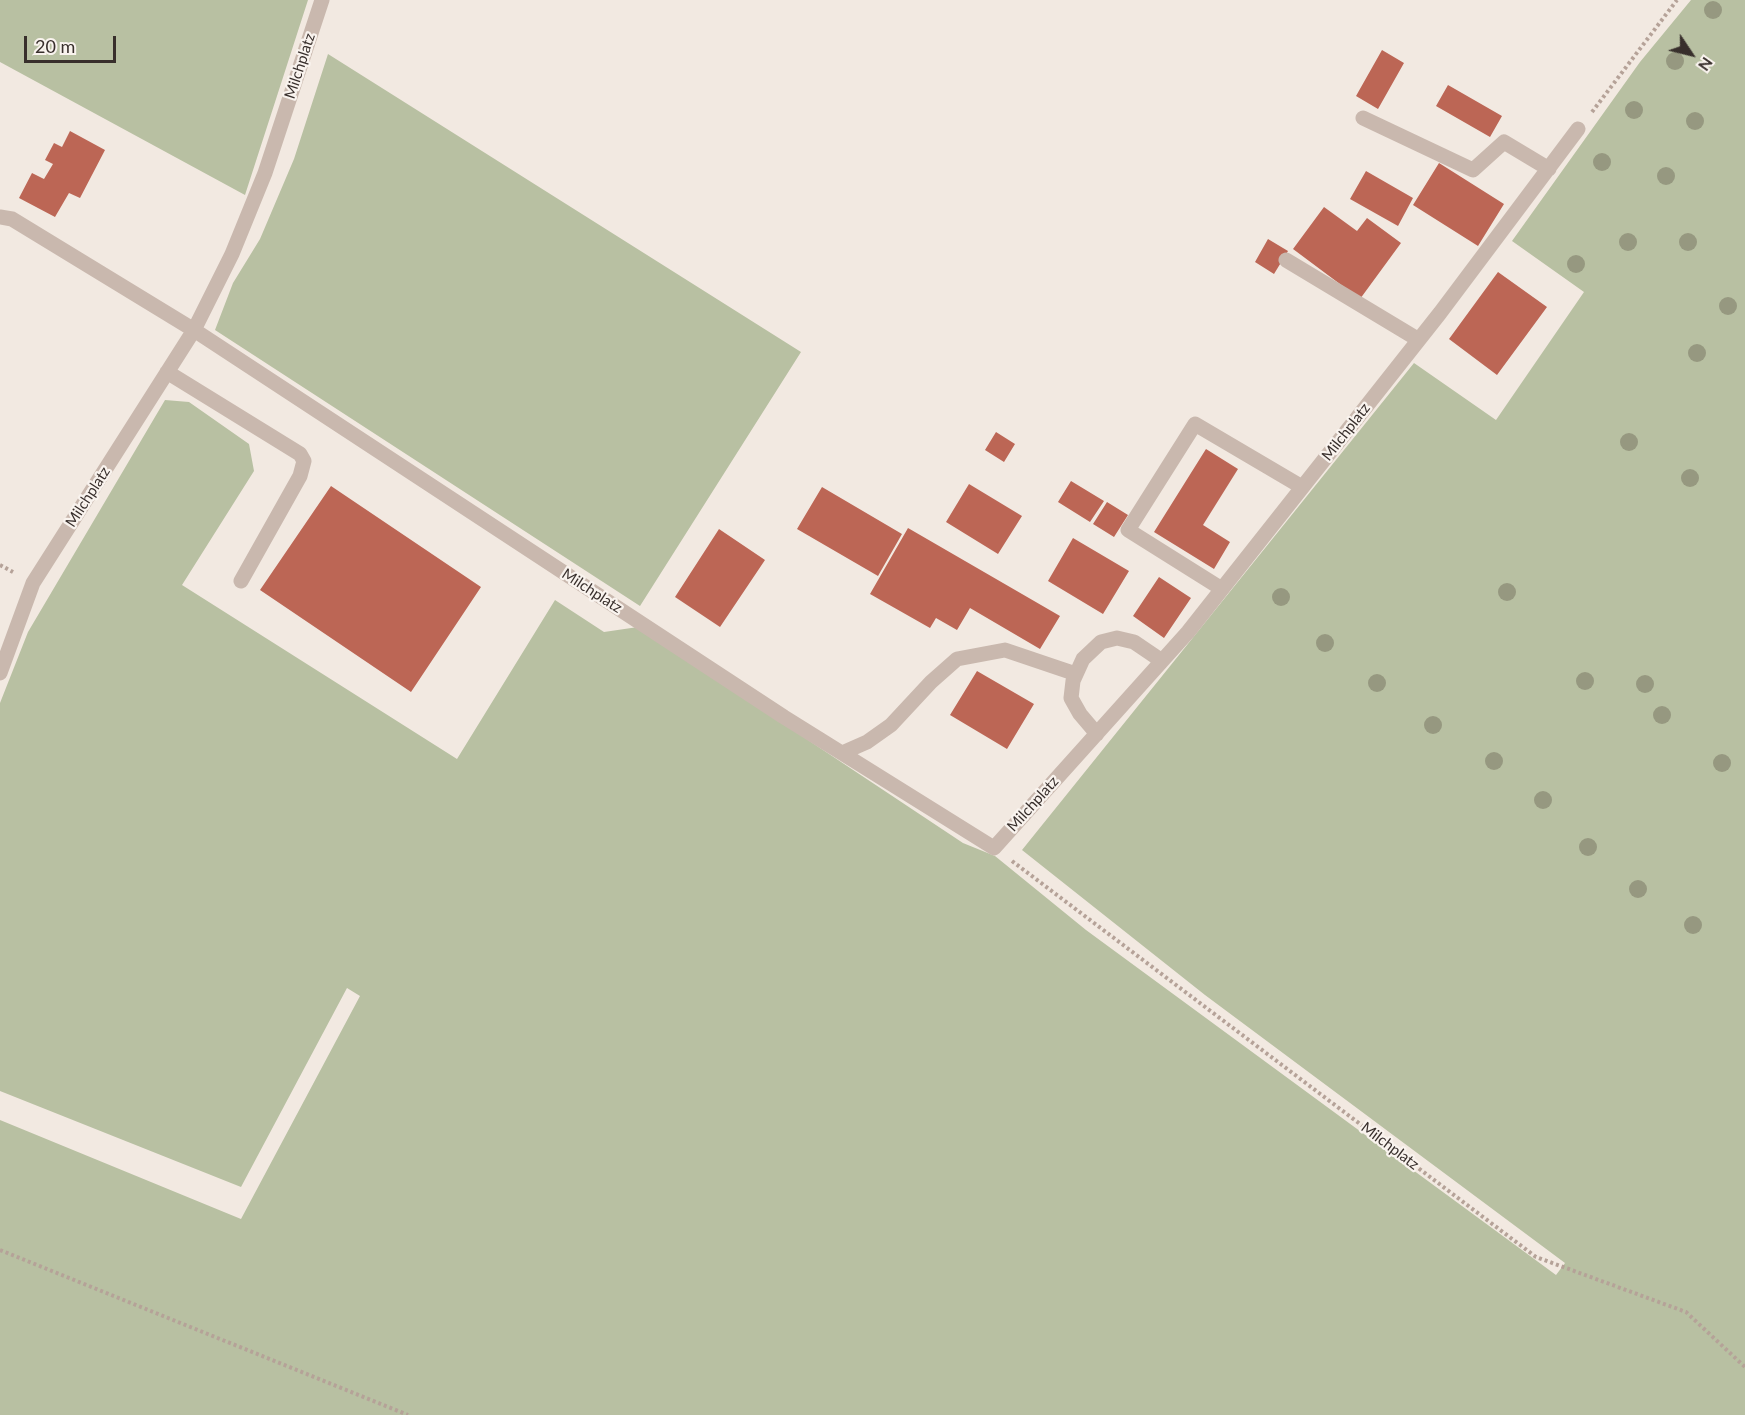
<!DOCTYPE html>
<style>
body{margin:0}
#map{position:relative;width:1745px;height:1415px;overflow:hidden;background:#f2e9e1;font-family:Lato,sans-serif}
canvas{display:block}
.north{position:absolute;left:1661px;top:24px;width:60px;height:60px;-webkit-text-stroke:4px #f9f3ee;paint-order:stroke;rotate:125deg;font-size:16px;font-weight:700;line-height:24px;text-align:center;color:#382f2c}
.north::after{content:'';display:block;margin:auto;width:21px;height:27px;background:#382f2c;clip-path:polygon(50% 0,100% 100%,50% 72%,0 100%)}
.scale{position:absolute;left:24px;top:36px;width:92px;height:27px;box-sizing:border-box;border:3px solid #382f2c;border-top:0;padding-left:8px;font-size:18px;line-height:21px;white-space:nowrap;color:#382f2c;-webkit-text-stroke:4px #f9f3ee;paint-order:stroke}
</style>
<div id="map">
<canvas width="1745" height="1415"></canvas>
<div class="north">N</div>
<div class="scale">20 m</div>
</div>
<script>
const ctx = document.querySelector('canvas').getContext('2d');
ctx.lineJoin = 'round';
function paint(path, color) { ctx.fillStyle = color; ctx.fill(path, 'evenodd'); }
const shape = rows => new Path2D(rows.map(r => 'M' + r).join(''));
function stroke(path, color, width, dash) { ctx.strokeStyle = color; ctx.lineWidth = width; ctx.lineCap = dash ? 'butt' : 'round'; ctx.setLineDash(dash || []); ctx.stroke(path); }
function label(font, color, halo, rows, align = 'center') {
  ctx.font = font + ' Lato,sans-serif'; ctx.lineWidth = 4.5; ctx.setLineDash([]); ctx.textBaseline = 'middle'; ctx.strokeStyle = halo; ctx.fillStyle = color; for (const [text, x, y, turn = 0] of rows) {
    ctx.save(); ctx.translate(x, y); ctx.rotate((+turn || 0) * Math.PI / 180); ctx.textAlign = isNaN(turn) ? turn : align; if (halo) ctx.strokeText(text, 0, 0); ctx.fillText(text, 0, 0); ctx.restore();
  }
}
paint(shape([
 [0,0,308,0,245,195,0,62],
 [1691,0,1745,0,1745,1415,0,1415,0,1120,241,1219,360,996,347,988,241,1187,0,1091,0,703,28,632,165,400,189,402,249,444,254,471,182,585,457,759,555,600,604,632,638,627,963,843,995,856,1086,930,1556,1275,1565,1263,1205,995,1022,850,1414,363,1496,420,1584,292,1512,241,1640,62],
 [328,54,801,352,640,606,215,330,233,283,260,239,294,159]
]), '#b8c0a2');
paint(shape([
 [1382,50,1404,63,1378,109,1356,96],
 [1448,85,1502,116,1490,137,1436,106],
 [70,131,105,150,80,198,69,193,55,217,19,198,32,173,44,179,53,164,45,160,54,143,62,147],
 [1439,163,1504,204,1478,246,1413,205],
 [1366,171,1413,198,1398,226,1350,199],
 [1324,207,1357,231,1367,218,1401,243,1360,299,1293,249],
 [1268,239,1288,251,1274,274,1255,262],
 [1498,272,1547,307,1497,375,1449,339],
 [996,432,1015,444,1004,462,985,450],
 [1206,449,1238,469,1203,525,1230,542,1214,569,1154,532],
 [1071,481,1104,501,1090,522,1058,502],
 [969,484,1022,516,998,554,946,522],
 [331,486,481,587,411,692,260,590],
 [822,487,902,534,878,576,797,529],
 [1107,502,1128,515,1114,537,1093,524],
 [908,528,1060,616,1040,649,970,608,957,630,936,618,930,628,870,594],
 [719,529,765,560,720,627,675,597],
 [1073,538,1129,571,1103,614,1048,581],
 [1159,577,1191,598,1164,638,1133,616],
 [977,671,1034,704,1007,749,950,715]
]), '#bc6655');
stroke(shape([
 [1592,112,1677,0],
 [0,565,13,572],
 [1012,861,1536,1257,1686,1312,1745,1367],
 [0,1250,408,1415]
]), '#b5a298', 4, [3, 3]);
stroke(shape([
 [1363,118,1473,170,1504,142,1549,169],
 [0,217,12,219,194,330,784,717,994,848,1188,632,1440,313,1578,129],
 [1286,260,1419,340],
 [167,372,300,454,304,461,300,476,241,581],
 [1222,589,1128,530,1195,424,1302,487],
 [0,673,33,583,194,330,232,254,265,173,322,0],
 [1097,734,1080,714,1071,698,1073,681,1083,659,1101,642,1117,638,1134,642,1162,661],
 [842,753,867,742,891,725,931,682,957,659,1005,650,1076,674]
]), '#c9b8ae', 15);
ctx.fillStyle = '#969880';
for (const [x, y] of [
 [1713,10],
 [1675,61],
 [1634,110],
 [1695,121],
 [1602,162],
 [1666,176],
 [1628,242],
 [1688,242],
 [1576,264],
 [1728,306],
 [1697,353],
 [1629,442],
 [1690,478],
 [1507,592],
 [1281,597],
 [1325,643],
 [1585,681],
 [1377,683],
 [1645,684],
 [1662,715],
 [1433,725],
 [1494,761],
 [1722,763],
 [1543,800],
 [1588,847],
 [1638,889],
 [1693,925]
]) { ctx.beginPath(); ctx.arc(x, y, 9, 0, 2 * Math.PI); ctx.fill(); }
label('15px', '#382f2c', '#f9f3ee', [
 ["Milchplatz",300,66,-72],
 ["Milchplatz",1346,432,-52],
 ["Milchplatz",88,497,-57],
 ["Milchplatz",592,591,33],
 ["Milchplatz",1033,804,-48],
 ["Milchplatz",1390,1146,37]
]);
</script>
